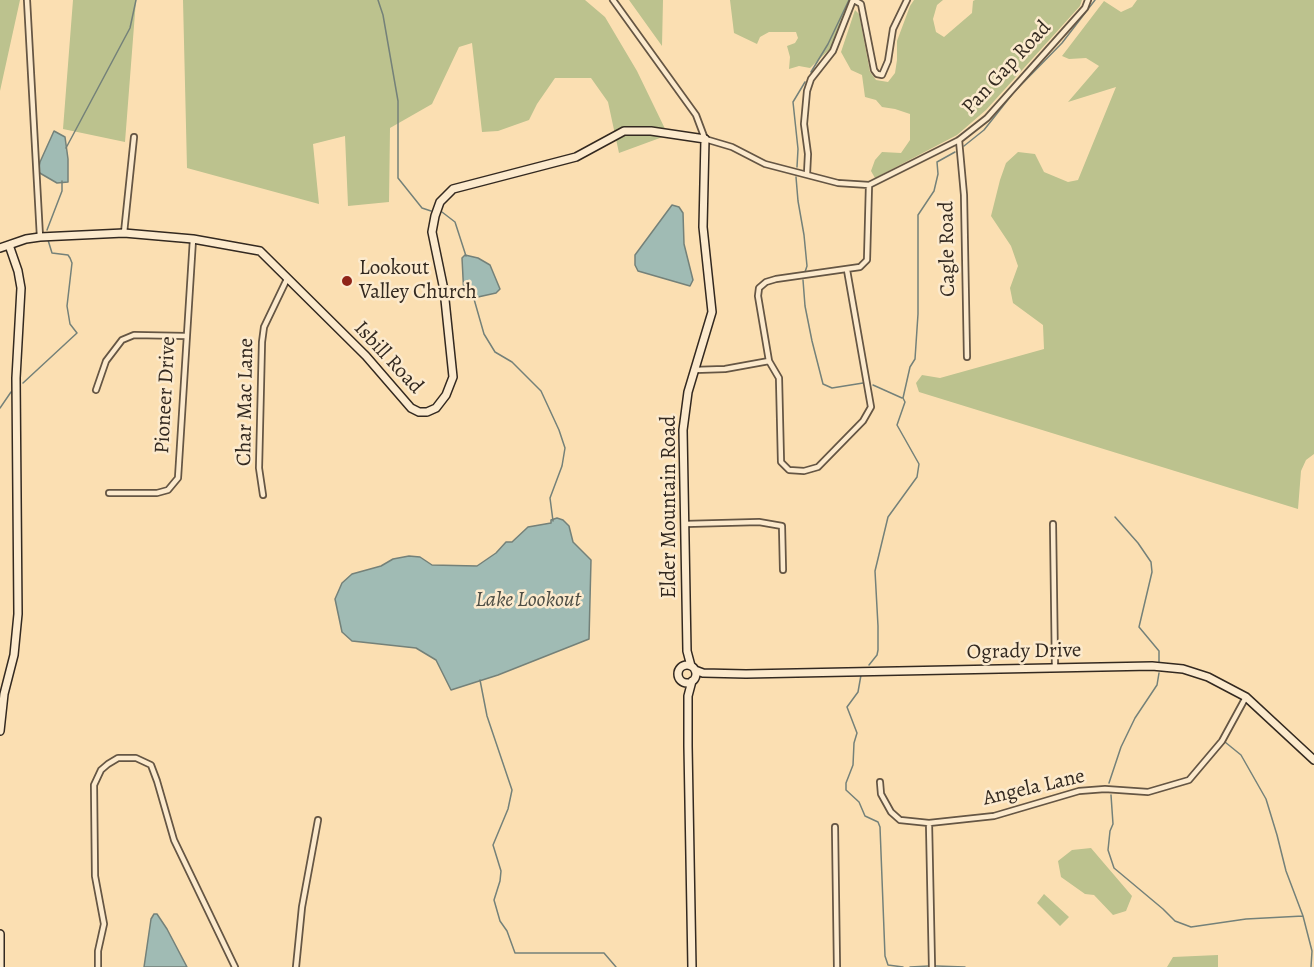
<!DOCTYPE html>
<style>
body{margin:0}
canvas{display:block;background:#fbdfb2}
</style>
<canvas width="1314" height="967"></canvas>
<script>
const ctx = document.querySelector('canvas').getContext('2d');
ctx.lineJoin = 'round';
function paint(path, color) { ctx.fillStyle = color; ctx.fill(path, 'evenodd'); }
const shape = rows => new Path2D(rows.map(r => 'M' + r).join(''));
function stroke(path, color, width, dash) { ctx.strokeStyle = color; ctx.lineWidth = width; ctx.lineCap = dash ? 'butt' : 'round'; ctx.setLineDash(dash || []); ctx.stroke(path); }
function label(font, color, halo, rows, align = 'center') {
  ctx.font = font + ' Alegreya,serif'; ctx.lineWidth = 5; ctx.setLineDash([]); ctx.textBaseline = 'middle'; ctx.strokeStyle = halo; ctx.fillStyle = color; for (const [text, x, y, turn = 0] of rows) {
    ctx.save(); ctx.translate(x, y); ctx.rotate((+turn || 0) * Math.PI / 180); ctx.textAlign = isNaN(turn) ? turn : align; if (halo) ctx.strokeText(text, 0, 0); ctx.fillText(text, 0, 0); ctx.restore();
  }
}
paint(shape([
 [0,0,20,0,0,91],
 [73,0,136,0,125,142,63,129],
 [183,0,585,0,605,17,637,71,668,135,619,153,608,102,591,78,555,78,537,104,529,120,498,131,482,132,472,43,459,47,432,104,390,128,389,202,348,206,345,136,313,144,319,204,187,168],
 [629,0,663,0,662,46],
 [730,0,851,0,833,46,810,68,799,66,789,69,790,57,787,46,795,43,798,38,796,32,769,32,760,37,757,44,734,33],
 [914,0,943,0,937,5,933,19,936,32,944,37,972,13,973,1,975,0,1082,0,1080,6,986,110,957,135,875,178,871,171,875,160,882,152,901,153,910,140,910,114,895,109,882,107,876,100,865,97,862,75,851,70,841,52,855,10,859,14,870,72,876,80,888,82,895,73,897,60,897,41,910,6],
 [1137,0,1314,0,1314,454,1306,460,1301,471,1298,509,919,392,916,383,922,375,940,378,1044,349,1043,325,1013,303,1010,288,1018,266,1011,246,991,216,1000,180,1006,163,1018,152,1035,154,1044,172,1068,182,1078,180,1116,87,1068,102,1099,66,1086,58,1069,59,1062,56,1104,1,1121,12,1132,7],
 [1091,848,1132,896,1126,911,1113,915,1094,895,1085,894,1061,877,1058,861,1072,850],
 [1044,894,1069,917,1060,926,1037,903],
 [1218,955,1218,967,1167,967,1173,957]
]), '#bcc28e');
const water = shape([
 [54,131,65,137,68,159,68,182,57,183,38,172,40,162,54,131],
 [672,205,679,207,683,213,684,244,693,280,690,286,638,271,635,265,635,255,672,205],
 [465,255,478,258,490,265,500,289,496,293,469,299,464,297,462,258,465,255],
 [557,518,563,520,569,526,573,542,591,560,589,639,498,675,451,690,436,660,416,648,352,641,342,632,335,599,342,583,352,574,381,566,393,559,409,556,420,557,432,565,477,566,496,553,506,542,512,542,528,527,551,523,551,520,557,518],
 [154,914,157,914,167,929,187,967,144,967,151,919,154,914]
]);
paint(water, '#a0bbb4');
stroke(water, '#748179', 1.5);
stroke(shape([
 [378,0,383,15,398,101,398,178,422,208,431,211],
 [811,72,828,44,849,0],
 [964,146,984,130,1014,92,1062,43,1095,0],
 [66,148,130,28,136,0],
 [797,167,798,149,793,102,805,82],
 [796,177,798,201,804,235,807,266,805,272],
 [442,212,455,222,466,256],
 [47,230,62,191,62,181],
 [803,280,805,306,812,341,823,384,832,388,863,383],
 [474,299,484,334,495,352,512,362,541,391,559,430,565,448,562,466,550,498,553,521],
 [23,383,77,333,70,324,67,306,72,263,70,258,68,255,52,253,48,240],
 [873,385,902,398],
 [0,408,11,392],
 [1115,517,1138,543,1151,562,1152,572,1139,627,1159,651,1159,662],
 [869,665,877,655,878,650,878,626,875,571,888,517,917,477,919,464,897,425,905,402,903,398,910,367,915,359,918,314,918,215,934,191,938,174,937,162,955,152],
 [861,675,858,692,847,707,857,733,854,743,853,765,846,783,846,790,859,802,865,816,878,822,880,827,885,956,888,965,903,967],
 [480,680,487,716,512,790,508,809,493,845,501,871,500,881,494,900,500,921,507,931,515,953,604,953,616,967],
 [1225,742,1241,755,1266,799,1277,835,1286,871,1303,916],
 [1109,783,1121,747,1135,718,1157,685,1159,673],
 [1111,795,1113,824,1110,831,1108,850,1114,868,1163,909,1175,921,1191,927,1246,919,1303,916,1312,951,1311,967],
 [936,966,965,967],
 [910,967,929,966]
]), '#748179', 1.5);
const street = shape([
 [27,0,40,237],
 [613,0,696,115,705,139,732,147,765,164,838,183,869,185,959,140,987,118,1085,8,1088,0],
 [854,0,861,4,874,70,877,74,882,75,888,61,893,29,907,0],
 [959,140,964,195,967,357],
 [807,174,808,154,804,124,807,91,811,79,833,51,853,0],
 [124,233,134,137],
 [847,270,871,407,863,421,818,467,804,471,789,470,781,462,779,378,769,361,758,296,759,288,766,282,776,279,860,267,867,260,869,185],
 [694,370,725,369,769,361],
 [96,390,106,361,122,340,134,335,186,336],
 [109,493,157,493,168,490,178,478,193,239],
 [263,495,259,468,262,342,264,327,287,279],
 [685,524,759,522,782,526,783,570],
 [1053,524,1055,667],
 [880,782,881,794,891,812,900,820,929,823,994,816,1079,791,1105,789,1148,792,1189,780,1222,741,1246,697],
 [929,823,932,967],
 [835,827,837,967],
 [98,967,98,951,104,924,95,876,94,785,101,770,108,764,118,758,136,758,151,765,157,781,174,840,235,967],
 [296,967,302,907,318,820]
]);
const secondary = shape([
 [0,248,26,239,40,237,124,233,193,239,260,251,366,356,411,408,419,412,427,412,436,408,446,395,453,377,444,290,432,232,435,216,440,202,453,189,576,157,624,131,651,131,705,139,703,227,712,312,688,392,683,430,687,651,691,666],
 '678 674a9 9 0 1 1 18 0a9 9 0 1 1-18 0Z',
 [695,670,703,673,746,674,1152,666,1183,669,1208,677,1246,697,1314,760],
 [692,681,688,696,688,746,692,967],
 [0,731,4,694,14,655,18,614,16,378,21,288,18,271,9,245],
 [0,934,0,967]
]);
stroke(street, '#655644', 8);
stroke(secondary, '#332920', 10);
stroke(street, '#fceacd', 4.5);
stroke(secondary, '#fceacd', 7);
for (const [x, y, r, color] of [
 [347,281,6,"#8f2418"]
]) { const dot = new Path2D(); dot.arc(x, y, r, 0, 2 * Math.PI); ctx.fillStyle = color; ctx.fill(dot); stroke(dot, '#fceacd', 2); }
label('21px', '#332920', '#fceacd', [
 ["Pan Gap Road",1007,68,-47],
 ["Cagle Road",948,249,-91],
 ["Isbill Road",388,358,47],
 ["Pioneer Drive",166,395,-87],
 ["Char Mac Lane",246,402,-89],
 ["Elder Mountain Road",670,507,-90],
 ["Ogrady Drive",1024,652,-1],
 ["Angela Lane",1034,788,-13]
]);
label('21px', '#332920', '#fceacd', [
 ["Lookout",359,269],
 ["Valley Church",359,293]
], 'left');
label('italic 22px', '#4e4e45', '#fceacd', [
 ["Lake Lookout",528,601]
]);
</script>
